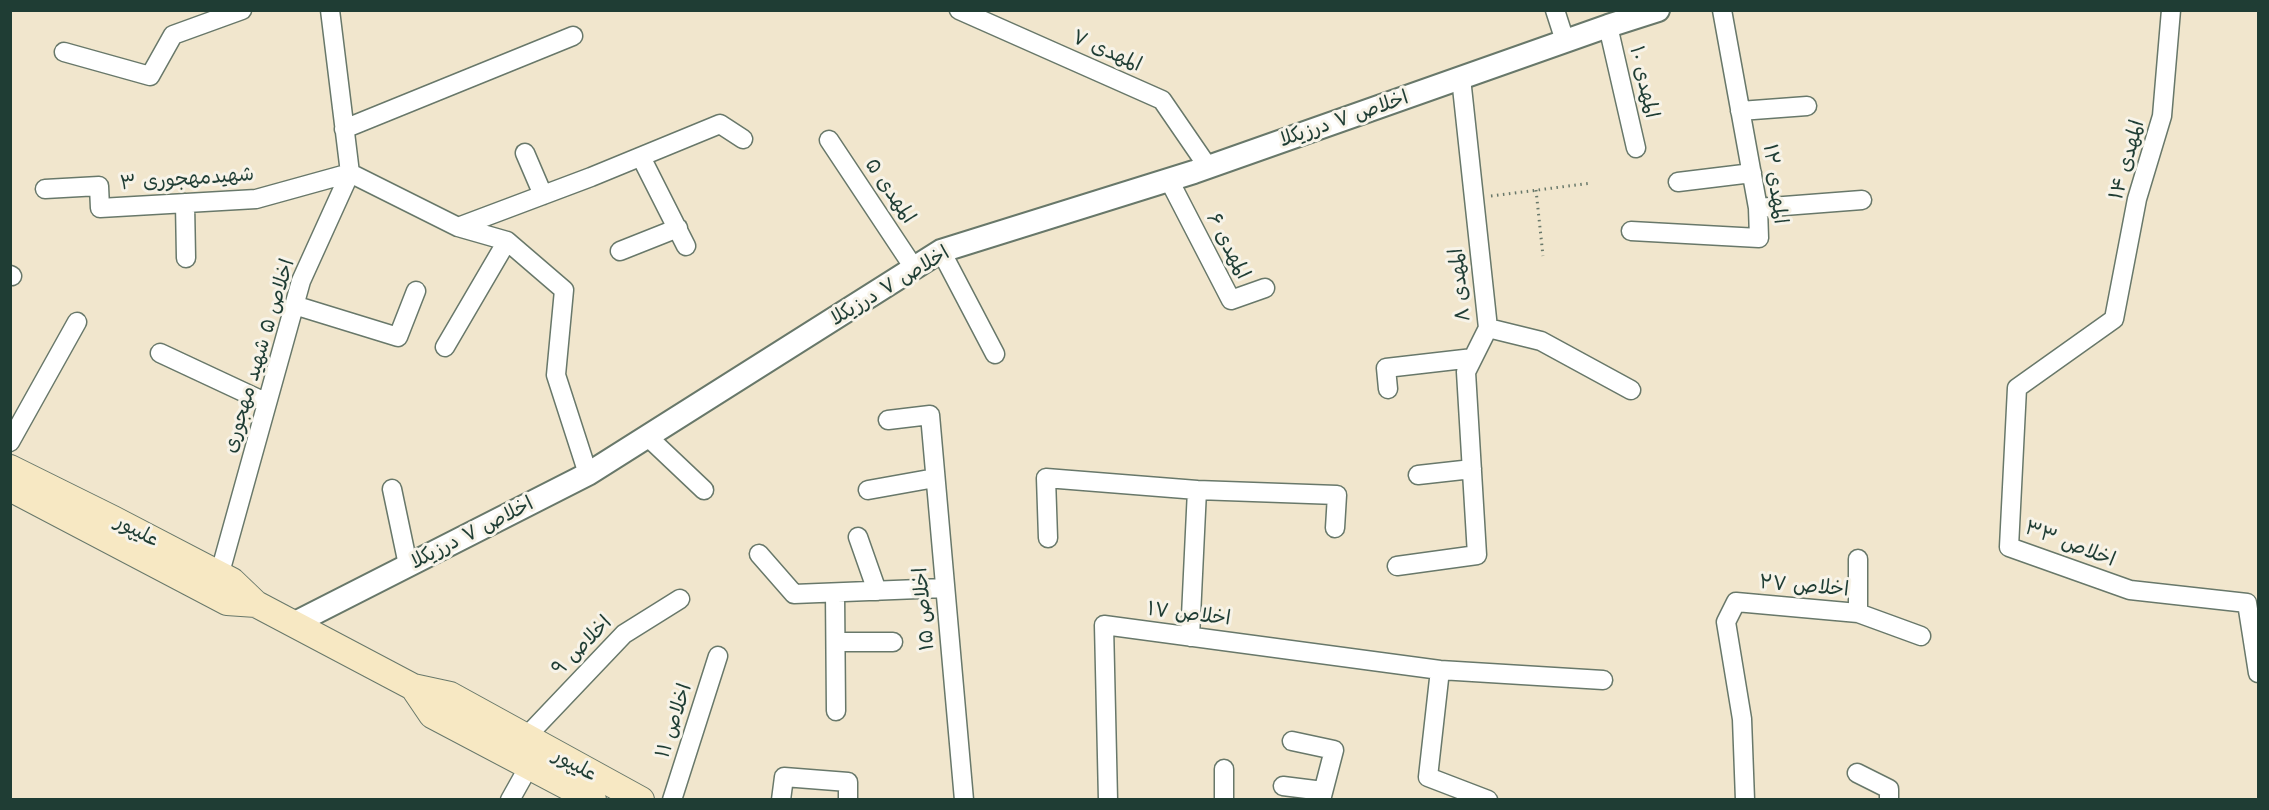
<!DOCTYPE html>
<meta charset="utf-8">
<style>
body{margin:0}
#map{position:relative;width:2269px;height:810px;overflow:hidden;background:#f1e6cd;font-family:"Comic Neue",sans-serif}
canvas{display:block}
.frame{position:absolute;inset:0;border:12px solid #1f3d34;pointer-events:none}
</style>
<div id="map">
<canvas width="2269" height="810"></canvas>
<div class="frame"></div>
</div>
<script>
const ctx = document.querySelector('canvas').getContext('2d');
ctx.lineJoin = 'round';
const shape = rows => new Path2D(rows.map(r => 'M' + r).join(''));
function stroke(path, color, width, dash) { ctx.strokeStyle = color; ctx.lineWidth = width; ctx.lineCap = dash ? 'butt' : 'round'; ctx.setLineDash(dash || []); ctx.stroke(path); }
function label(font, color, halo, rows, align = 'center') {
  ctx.font = font + ' "Comic Neue","Playpen Sans Arabic",sans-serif'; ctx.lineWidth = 6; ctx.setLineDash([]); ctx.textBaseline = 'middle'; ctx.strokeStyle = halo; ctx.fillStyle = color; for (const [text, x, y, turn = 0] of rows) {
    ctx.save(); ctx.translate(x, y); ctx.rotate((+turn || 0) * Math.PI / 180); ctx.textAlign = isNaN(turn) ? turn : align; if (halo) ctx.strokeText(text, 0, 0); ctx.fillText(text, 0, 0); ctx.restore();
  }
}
const minor = shape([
 [959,10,1162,100,1208,167],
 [1555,10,1565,41],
 [2171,10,2162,116,2137,199,2114,319,2017,388,2009,547,2130,590,2247,603,2258,673],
 [1608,26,1636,148],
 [64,52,150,76,173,35,242,10],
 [1740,111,1807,106],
 [344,129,573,36],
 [829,140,914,268],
 [525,153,543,195],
 [641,157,686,246],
 [1169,180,1231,300,1265,288],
 [1678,182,1752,173],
 [45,189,99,186,100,208,256,199,350,173,458,227,507,241,564,290,556,375,588,474],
 [185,203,186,258],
 [1758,208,1862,200],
 [458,227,591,177,720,124,743,139],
 [1631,231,1759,238,1758,208,1722,10],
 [620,251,678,228],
 [941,251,995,354],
 [10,275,12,276],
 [294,305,398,337,416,291],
 [1488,328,1541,341,1631,390],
 [445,347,507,241],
 [160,353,267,403],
 [1388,389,1386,368,1473,358],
 [888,420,930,415,964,800],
 [648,437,704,490],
 [10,442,77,322],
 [1418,475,1472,469],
 [392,489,408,565],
 [868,490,935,478],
 [858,537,877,591],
 [1048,538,1046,478,1197,490],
 [759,554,794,594,944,588],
 [1858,559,1858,613],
 [1397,566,1477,555,1466,372,1488,328,1461,78],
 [219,576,301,281,350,173,330,10],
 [835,593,836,711],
 [1190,637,1197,490,1337,495,1335,528],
 [836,642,893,642],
 [1440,670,1428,777,1488,800],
 [526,737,624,634,680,599],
 [1292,741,1334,750,1321,800],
 [1857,773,1889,789,1889,800],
 [1283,786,1323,791],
 [510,800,529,766],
 [672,800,718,656],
 [781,800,784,777,848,782,848,800],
 [1108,800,1104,625,1440,670,1603,680],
 [1224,800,1224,769],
 [1745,800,1742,719,1726,622,1736,602,1858,613,1921,636]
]);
const tertiary = shape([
 [295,623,588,474,941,251,1194,172,1608,26,1658,10]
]);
const secondary = shape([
 [10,468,113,519,232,581,256,604,413,687],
 [10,488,227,602,256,604],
 [593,800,432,715,413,687,450,695,641,800]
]);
stroke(minor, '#68786a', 21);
stroke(tertiary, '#68786a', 26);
stroke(secondary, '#68786a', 28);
stroke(shape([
 [1536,190,1543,256],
 [1491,196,1592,183]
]), '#68786a', 3, [1.5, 4.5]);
stroke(minor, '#fff', 18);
stroke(tertiary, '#fff', 22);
stroke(secondary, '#f7e8c3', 26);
label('20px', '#1f3d34', '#f7f3e8', [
 ["المهدی ۷",1107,51,24],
 ["المهدی ۱۰",1644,82,77],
 ["اخلاص ۷ درزیکلا",1344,119,-19],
 ["المهدی ۱۴",2127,160,-74],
 ["شهیدمهجوری ۳",187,179,-4],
 ["المهدی ۱۲",1775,184,82],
 ["المهدی ۵",890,191,56],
 ["المهدی ۶",1228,246,63],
 ["المهدی ۸",1460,285,-96],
 ["اخلاص ۷ درزیکلا",890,286,-31],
 ["اخلاص ۵ شهید مهجوری",259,356,-73],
 ["علیپور",137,531,28],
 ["اخلاص ۷ درزیکلا",472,533,-27],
 ["اخلاص ۳۳",2070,544,21],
 ["اخلاص ۲۷",1804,586,5],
 ["اخلاص ۱۵",924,609,-95],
 ["اخلاص ۱۷",1189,614,7],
 ["اخلاص ۹",582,646,-45],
 ["اخلاص ۱۱",674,721,-72],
 ["علیپور",575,765,29]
]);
</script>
